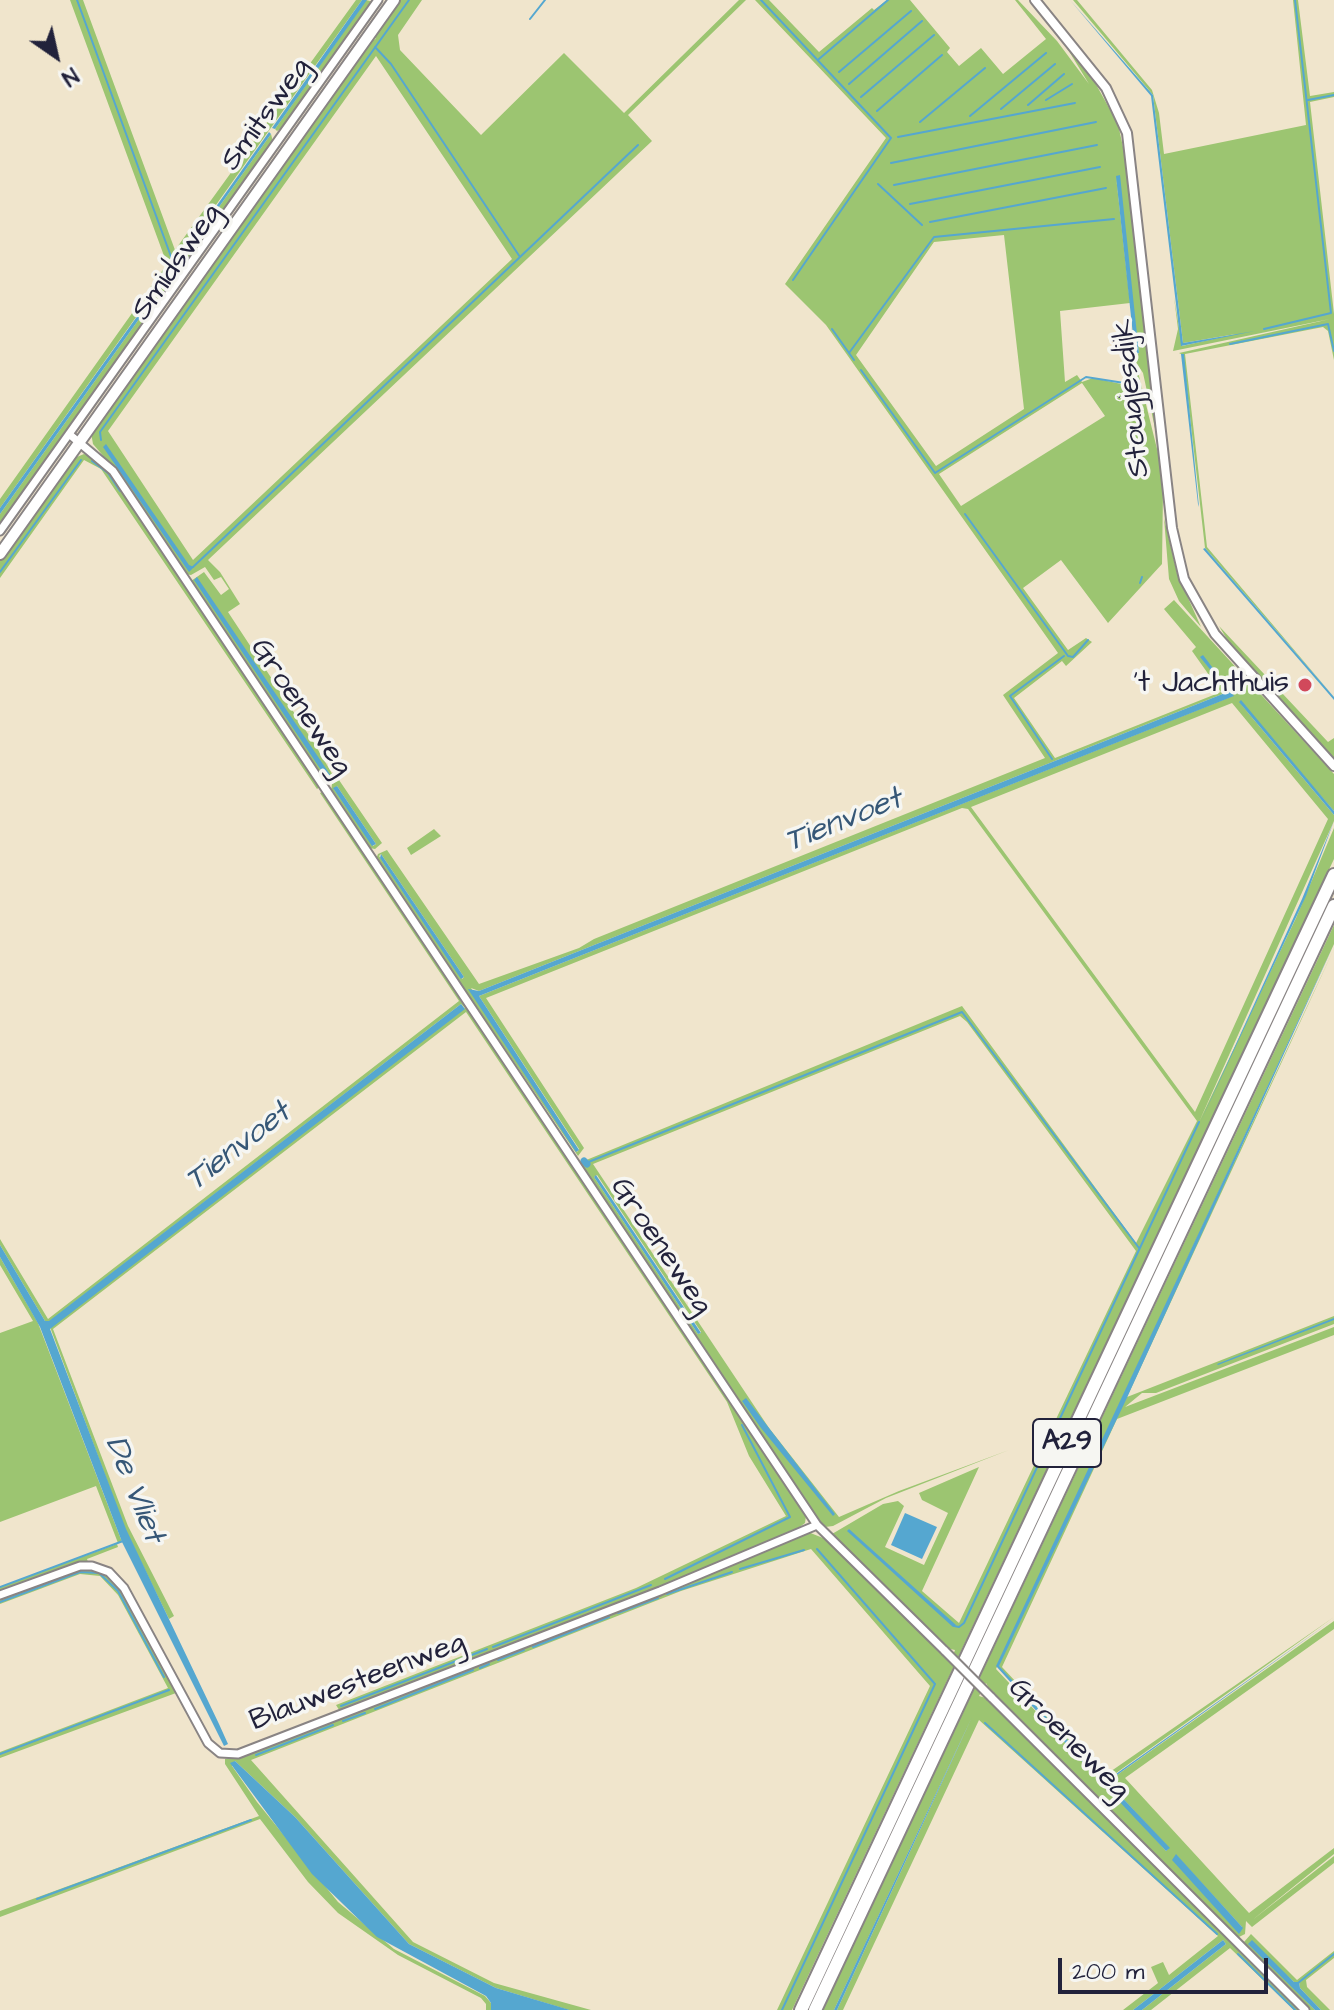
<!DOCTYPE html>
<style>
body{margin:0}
#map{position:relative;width:1334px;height:2010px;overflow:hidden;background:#f0e5cc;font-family:"Architects Daughter",sans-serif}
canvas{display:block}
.north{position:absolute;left:16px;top:16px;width:80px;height:80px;-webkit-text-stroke:6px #f6f6f2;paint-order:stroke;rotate:146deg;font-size:22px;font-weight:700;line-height:32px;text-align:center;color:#22223b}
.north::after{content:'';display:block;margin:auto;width:28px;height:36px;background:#22223b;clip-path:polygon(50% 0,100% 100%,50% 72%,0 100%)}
.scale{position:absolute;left:1058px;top:1958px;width:210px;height:36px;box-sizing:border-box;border:4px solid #22223b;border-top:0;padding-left:10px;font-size:24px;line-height:28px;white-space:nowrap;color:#22223b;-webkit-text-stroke:6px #f6f6f2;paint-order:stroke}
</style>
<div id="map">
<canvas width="1334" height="2010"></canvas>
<div class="north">N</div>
<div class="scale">200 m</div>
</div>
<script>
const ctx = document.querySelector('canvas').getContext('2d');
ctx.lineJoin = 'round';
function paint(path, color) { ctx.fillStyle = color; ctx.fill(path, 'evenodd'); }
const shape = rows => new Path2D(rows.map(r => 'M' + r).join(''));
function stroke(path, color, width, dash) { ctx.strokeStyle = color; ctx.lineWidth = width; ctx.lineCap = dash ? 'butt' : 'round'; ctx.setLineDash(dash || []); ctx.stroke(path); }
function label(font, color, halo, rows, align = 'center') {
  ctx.font = font + ' "Architects Daughter",sans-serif'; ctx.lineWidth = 7; ctx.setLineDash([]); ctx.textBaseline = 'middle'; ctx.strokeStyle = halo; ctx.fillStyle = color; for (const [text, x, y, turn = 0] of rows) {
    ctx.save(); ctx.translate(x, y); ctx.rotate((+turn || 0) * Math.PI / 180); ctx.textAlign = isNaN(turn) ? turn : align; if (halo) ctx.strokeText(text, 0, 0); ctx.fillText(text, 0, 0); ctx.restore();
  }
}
paint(shape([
 [70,0,83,0,175,250,356,0,362,0,0,508,0,499,167,264],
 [366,0,374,2,285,126,277,131,275,129],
 [400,0,422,0,398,35,400,50,481,135,564,53,624,113,739,0,746,0,628,115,652,141,208,560,220,572,240,604,228,612,314,743,334,777,329,780,322,779,191,581,204,572,221,595,229,589,221,577,214,580,205,567,191,575,185,574,118,473,93,444,91,433,371,40,376,39,373,36],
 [376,56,512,259,193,560,108,431],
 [755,0,769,0,819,52,872,8,874,10,887,0,910,0,950,48,947,52,959,66,981,48,1003,74,1046,39,1015,0,1018,0,1057,41,1089,84,1067,48,1093,79,1118,124,1128,170,1156,433,1143,373,1132,356,1139,353,1116,176,1130,303,1060,311,1065,382,1077,375,1082,382,1093,378,1126,385,1131,361,1137,368,1159,457,1163,491,1162,564,1108,623,1061,560,1023,588,1068,650,1086,638,1092,642,1066,666,1062,661,1014,698,1055,758,1221,692,1192,651,1196,647,1164,609,1174,600,1334,774,1334,811,1239,702,1334,815,1334,821,1199,1122,1296,918,1334,828,1334,859,792,2010,777,2010,930,1686,811,1549,681,1591,251,1760,413,1942,494,1983,591,2010,569,2010,496,1988,409,1944,295,1817,235,1761,232,1766,257,1802,338,1902,394,1949,485,1996,491,2003,491,2010,486,2010,486,2004,481,1998,398,1955,338,1913,308,1882,260,1819,0,1917,0,1911,259,1816,225,1764,225,1759,249,1755,808,1532,828,1540,950,1663,955,1650,945,1648,832,1534,883,1504,898,1501,904,1506,885,1547,924,1565,948,1513,922,1500,919,1493,979,1467,922,1591,959,1623,1136,1251,967,1022,960,1016,593,1164,769,1428,839,1517,899,1491,1009,1450,886,1498,833,1526,825,1527,811,1511,579,1163,962,1006,1136,1243,1197,1121,968,809,962,808,486,998,584,1148,578,1156,376,859,378,854,387,850,479,984,579,948,594,939,1045,758,1003,695,1058,653,826,325,785,284,886,138],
 [1004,235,1024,409,936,466,856,355,934,242],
 [1082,383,1105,416,961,506,939,474],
 [1201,657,1233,696,479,996,579,1149,577,1152,471,988,479,991,1225,693,1226,689],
 [1232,703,1328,819,1195,1112,971,807],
 [381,854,464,977,462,979,379,856],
 [597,1175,701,1332,701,1333,698,1334,594,1177],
 [1073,0,1077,0,1152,90,1159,113,1164,154,1306,125,1293,0,1298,0,1310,96,1334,92,1334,97,1310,102,1334,314,1334,360,1328,331,1323,327,1185,354,1207,547,1334,697,1205,548,1183,355,1179,353,1330,319,1173,351,1178,329,1174,297,1182,346,1236,334,1183,343,1153,95],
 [271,134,273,142,0,525,0,514],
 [84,454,96,459,113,476,321,786,317,789,101,469,84,460,0,578,0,560,72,459],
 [1164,518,1177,573,1201,627,1179,601,1169,579],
 [1219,626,1328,742,1334,738,1334,759,1231,646],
 [339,780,382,843,375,849,369,848,331,792,332,784],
 [337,786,376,844,373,846,334,789],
 [324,791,806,1516,805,1523,797,1529,666,1586,341,1713,336,1705,636,1588,786,1516,749,1456,727,1402,466,1012,53,1329,128,1526,174,1616,169,1619,125,1529,50,1327,465,1008,461,1004,50,1321,45,1321,0,1245,0,1239,48,1319,459,1001,320,793],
 [434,829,441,836,411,855,407,848],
 [1334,925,1334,944,996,1669,1095,1774,1096,1772,998,1666,1334,949,1127,1397,1334,1316,1334,1324,1156,1393,1142,1393,1125,1407,1334,1327,1334,1335,1117,1419,1002,1667,1104,1776,1334,1617,1105,1781,1166,1851,1169,1848,1113,1788,1110,1780,1334,1621,1334,1629,1125,1778,1249,1913,1334,1848,1334,1854,1251,1921,1334,1856,1334,1863,1252,1927,1246,1921,1245,1934,1237,1938,992,1694,986,1683,979,1696,989,1699,1302,2010,1294,2010,1230,1948,1151,2010,1142,2010,1226,1944,1223,1940,1133,2010,1123,2010,1158,1983,1151,1967,1163,1962,1169,1975,1218,1936,979,1720,843,2010,837,2010,972,1717,834,2010,823,2010],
 [1176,1855,1242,1927,1239,1933,1174,1860],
 [0,1257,38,1323,122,1542,118,1543,96,1486,0,1522,0,1333,33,1321,0,1265],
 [117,1544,118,1547,87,1559,88,1562,76,1564,0,1592,0,1587],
 [88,1568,110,1575,119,1585,176,1693,0,1758,0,1752,168,1688,118,1595,100,1576,80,1574,0,1604,0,1598],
 [1251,1934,1297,1980,1334,1951,1334,1958,1306,1980,1307,1987,1330,2010,1321,2010,1300,1988,1299,1982,1294,1982,1250,1942,1315,2010,1310,2010,1246,1947,1244,1942]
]), '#9cc571');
paint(shape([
 [362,0,367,0,275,129,272,128],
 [1070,0,1153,95,1183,343,1255,331,1181,346,1151,96],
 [269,132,271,134,0,514,0,508,171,269,172,260,178,260],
 [1120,175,1139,353,1135,354,1116,176],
 [1181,354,1184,354,1199,507,1198,504],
 [106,444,189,565,194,567,189,572,103,447],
 [1205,548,1334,697,1334,700,1203,549],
 [197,577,331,776,327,779,194,580],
 [1203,655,1234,696,479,996,579,1150,576,1152,468,989,479,991,1225,693,1226,689,1200,657],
 [1241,700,1334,811,1334,815,1239,702],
 [337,786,376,844,372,846,333,788],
 [1334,821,1306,896,1200,1123,1302,899],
 [381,854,464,977,461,979,380,858],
 [1334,944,1125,1402,999,1666,1097,1772,1094,1775,996,1666],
 [461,1004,465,1009,50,1329,126,1529,219,1724,228,1744,224,1746,122,1542,40,1327,0,1257,0,1245,45,1321,49,1321],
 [596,1175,701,1333,698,1334,594,1177],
 [1334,1318,1334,1320,1218,1365,1217,1364],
 [746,1398,835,1514,833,1516,761,1428,742,1401],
 [905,1513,937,1527,922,1559,891,1545],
 [849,1529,956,1625,953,1627,847,1531],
 [1334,1619,1110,1780,1113,1788,1170,1848,1166,1851,1100,1781,1106,1781],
 [972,1717,837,2010,834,2010,856,1963],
 [235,1761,295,1817,409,1944,496,1988,570,2010,491,2010,491,2003,486,1996,377,1937,312,1874,233,1767,230,1763],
 [1176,1854,1243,1928,1239,1934,1172,1860],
 [1223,1940,1226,1944,1142,2010,1133,2010],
 [1252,1940,1294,1982,1299,1982,1300,1988,1321,2010,1315,2010,1248,1944]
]), '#55a7d0');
stroke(shape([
 [77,0,173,262],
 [761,0,891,138,793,280],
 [530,19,545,0],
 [819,59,888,0],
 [839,72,911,11],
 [849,84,922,21],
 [861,97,934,35],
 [1046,100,1072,84],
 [1308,100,1334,95],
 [1028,105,1064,74],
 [1001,109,1055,64],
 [877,111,942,55],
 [970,116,1046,53],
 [920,122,985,68],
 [898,137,1075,103],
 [891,163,1096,122],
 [878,184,922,225],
 [894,185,1097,145],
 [910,204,1100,167],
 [930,222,1106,188],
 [520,257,638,145],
 [1328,324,1334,351],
 [832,329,854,360],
 [1264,329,1331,313,1295,0],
 [1230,344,1328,324],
 [849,353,934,237,1114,219],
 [861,370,935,473,1086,377,1137,385],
 [101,440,100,432,409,0],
 [92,461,108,473,120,491],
 [965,514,1068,656,1073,657,1088,640],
 [193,567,520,257,391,64,375,47],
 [0,572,81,460],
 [1140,583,1142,577],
 [1052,759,1010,696,1064,656],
 [586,1163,962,1012,1139,1248],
 [740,1569,804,1550],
 [665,1579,790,1517,742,1425],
 [0,1587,123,1541],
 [667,1594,732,1572],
 [0,1602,80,1572,99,1573,118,1591,164,1677],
 [618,1613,658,1598],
 [954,1626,959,1627,964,1623,1199,1122],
 [493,1647,651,1585],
 [533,1647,609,1617],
 [498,1660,524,1650],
 [480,1668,489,1664],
 [341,1706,487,1649],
 [375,1709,473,1670],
 [343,1721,365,1713],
 [985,1723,1217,1934],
 [0,1754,169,1690],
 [256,1755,333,1725],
 [37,1899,251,1820],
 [1238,1954,1295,2010],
 [1298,1983,1334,1954],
 [782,2010,935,1684,817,1549]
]), '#55a7d0', 2);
stroke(shape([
 [584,1161,587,1164]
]), '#55a7d0', 7);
const minor = shape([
 [69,434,113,471,817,1525,945,1651],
 [0,531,378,0],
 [0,1595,80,1566,92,1566,109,1572,124,1588,208,1743,220,1753,238,1754,660,1591,817,1525],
 [991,1697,1305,2010]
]);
const tertiary = shape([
 [1035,0,1106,88,1127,133,1172,528,1184,579,1215,634,1334,766]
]);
const secondary = shape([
 [0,554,394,0]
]);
const motorway = shape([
 [801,2010,1334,875],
 [815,2010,1334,906]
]);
stroke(minor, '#898484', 11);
stroke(tertiary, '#898484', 12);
stroke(secondary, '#898484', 14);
stroke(motorway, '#898484', 16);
stroke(minor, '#fff', 7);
stroke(tertiary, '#fff', 8);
stroke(secondary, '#fff', 10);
stroke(motorway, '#fff', 12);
const minorBridge = shape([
 [945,1651,991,1697]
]);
stroke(minorBridge, '#898484', 11, []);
stroke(minorBridge, '#fff', 7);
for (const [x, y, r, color] of [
 [1305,685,8,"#d1495b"]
]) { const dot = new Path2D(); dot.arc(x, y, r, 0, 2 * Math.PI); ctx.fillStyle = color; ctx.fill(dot); stroke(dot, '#f6f6f2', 3); }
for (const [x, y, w] of [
 [1067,1443,68]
]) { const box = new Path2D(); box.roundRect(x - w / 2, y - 24, w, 48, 6); ctx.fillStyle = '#f6f6f2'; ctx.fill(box); stroke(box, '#22223b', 2); }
label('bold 28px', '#22223b', null, [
 ["A29",1067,1443]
]);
label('30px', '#22223b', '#f6f6f2', [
 ["Smitsweg",267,115,-54],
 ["Smidsweg",178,263,-55],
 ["Stougjesdijk",1133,398,-96],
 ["Groeneweg",300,708,56],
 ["Groeneweg",660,1247,56],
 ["Blauwesteenweg",358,1683,-21],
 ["Groeneweg",1068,1740,45]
]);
label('30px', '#22223b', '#f6f6f2', [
 ["'t Jachthuis",1289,685]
], 'right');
label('italic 32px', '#365777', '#f6f6f2', [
 ["Tienvoet",844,822,-22],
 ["Tienvoet",239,1148,-38],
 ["De Vliet",133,1490,68]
]);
</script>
